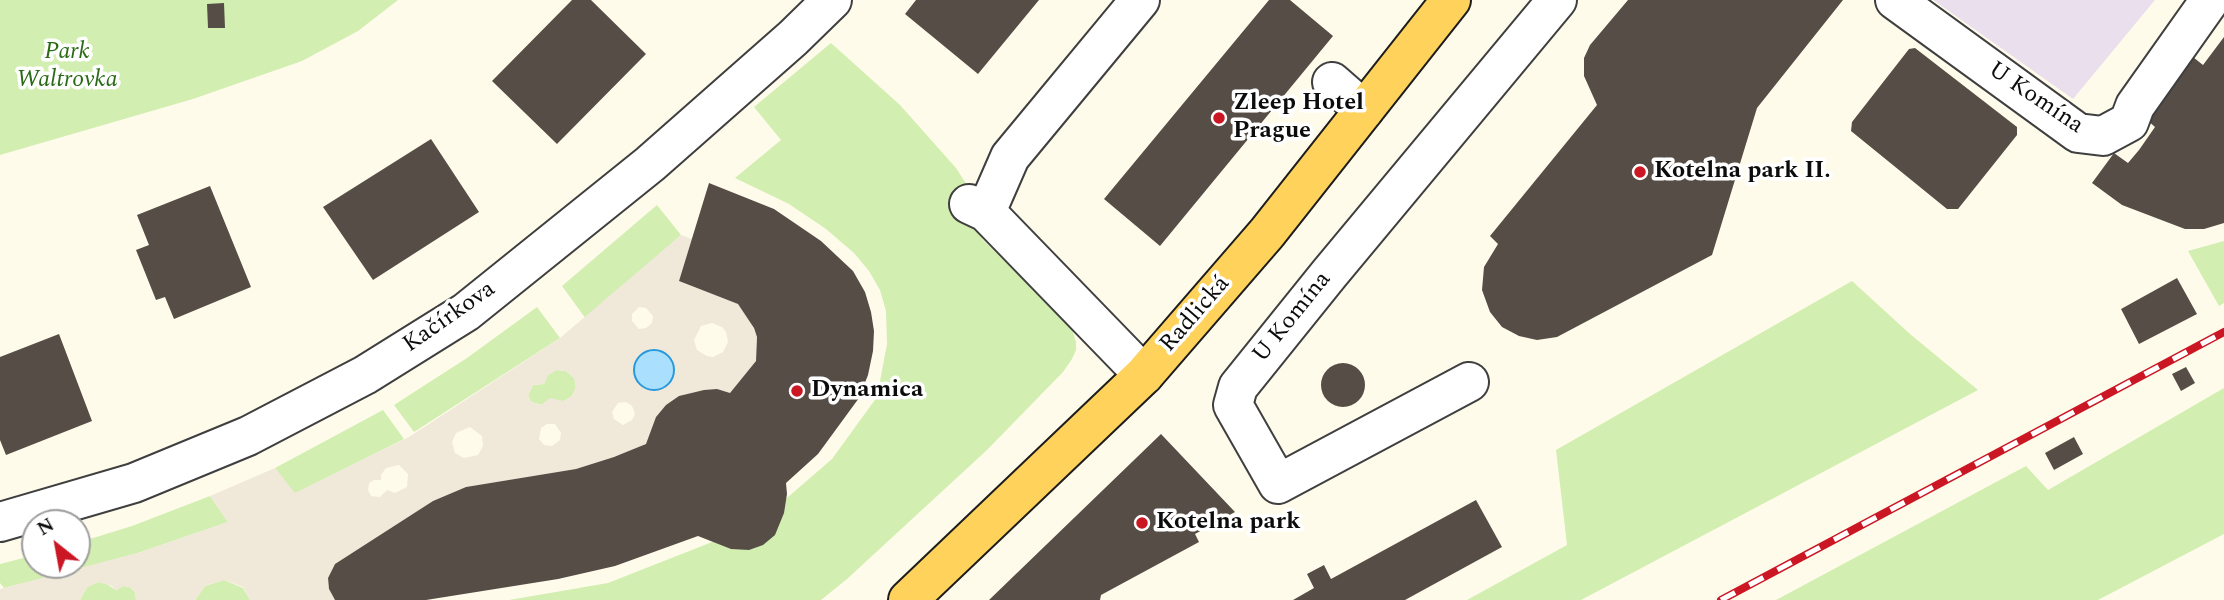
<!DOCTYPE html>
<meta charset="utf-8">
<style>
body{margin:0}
#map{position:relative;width:2224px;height:600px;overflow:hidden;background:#fffbeb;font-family:Spectral,serif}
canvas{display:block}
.north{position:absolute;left:21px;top:509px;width:70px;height:70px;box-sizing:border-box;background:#fff;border:2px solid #9e9e9e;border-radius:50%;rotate:329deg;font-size:19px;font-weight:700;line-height:28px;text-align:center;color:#0c0c0c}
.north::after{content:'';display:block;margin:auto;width:24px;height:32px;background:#cb1624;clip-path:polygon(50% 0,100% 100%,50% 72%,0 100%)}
</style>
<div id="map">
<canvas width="2224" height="600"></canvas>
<div class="north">N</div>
</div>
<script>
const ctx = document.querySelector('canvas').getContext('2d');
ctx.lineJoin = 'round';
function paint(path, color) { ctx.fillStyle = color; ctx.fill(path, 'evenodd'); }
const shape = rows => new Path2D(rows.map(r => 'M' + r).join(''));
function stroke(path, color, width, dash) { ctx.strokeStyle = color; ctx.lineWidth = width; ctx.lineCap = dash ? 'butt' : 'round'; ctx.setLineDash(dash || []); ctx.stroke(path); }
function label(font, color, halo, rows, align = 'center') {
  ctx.font = font + ' Spectral,serif'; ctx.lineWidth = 7; ctx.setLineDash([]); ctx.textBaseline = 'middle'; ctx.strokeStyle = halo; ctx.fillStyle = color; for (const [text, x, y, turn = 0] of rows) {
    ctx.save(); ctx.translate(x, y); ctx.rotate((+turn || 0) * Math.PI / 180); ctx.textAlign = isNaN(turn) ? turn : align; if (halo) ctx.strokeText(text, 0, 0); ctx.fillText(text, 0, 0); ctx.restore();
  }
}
paint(shape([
 [1933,0,2155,0,2073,99]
]), '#eadfec');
paint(shape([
 [0,0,398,0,358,31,302,61,193,99,0,155],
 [831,43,900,105,956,168,965,182,973,222,983,240,1071,326,1076,342,1076,350,1072,359,1063,372,987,450,847,579,821,600,509,600,608,583,735,533,773,510,832,459,877,397,887,344,886,311,880,290,869,271,854,253,826,229,789,204,735,178,781,140,754,107],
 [657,205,681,235,586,319,562,286],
 [2224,241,2224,303,2219,306,2188,251],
 [1852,281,1910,334,1978,390,1581,600,1467,600,1567,545,1556,450],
 [537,307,560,338,414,432,394,405,467,358],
 [556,370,566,371,574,378,576,387,572,396,564,401,548,402,542,405,531,402,528,395,533,385,544,384,548,375],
 [2224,388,2224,534,2098,600,1776,600,2026,466,2048,490],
 [383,410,404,439,294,494,275,468],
 [210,496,228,522,138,553,53,576,4,588,0,583,0,564,35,555,35,565,77,565,77,543,132,526],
 [224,580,243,588,250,600,195,600,205,586],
 [98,582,105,583,116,590,123,586,130,587,135,592,136,600,80,600,87,587]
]), '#d2eeb1');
paint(shape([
 [681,235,692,239,679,281,738,304,750,320,757,337,756,361,730,393,700,417,640,447,614,457,576,469,466,487,433,501,335,564,328,578,329,589,335,600,250,600,243,587,224,580,205,586,195,600,136,600,135,592,130,587,123,586,116,591,112,586,98,582,87,587,80,600,0,600,0,589,138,553,228,522,210,496,275,468,295,493,409,437,560,338],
 [639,307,646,308,653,316,652,323,646,328,639,329,632,321,632,314],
 [712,323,722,327,726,332,728,342,723,352,713,357,707,356,697,350,694,340,701,326],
 [635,364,674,372,673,378,664,387,645,388,636,377],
 [556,370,566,371,574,378,576,387,572,396,564,401,550,398,541,405,531,402,528,395,533,385,544,384,548,375],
 [626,402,632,406,635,414,632,420,623,425,614,419,612,412,618,403],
 [547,424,555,424,561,433,560,440,552,446,544,445,539,439,541,428],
 [470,427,482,436,483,446,478,455,464,458,455,453,452,442,456,433],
 [399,465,408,474,407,487,395,493,387,490,380,497,371,496,368,490,369,483,374,480,381,480,381,475,386,468]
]), '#f0e9da');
const water = shape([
 '634 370a20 20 0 1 1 40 0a20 20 0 1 1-40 0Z'
]);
paint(water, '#aae0fd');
stroke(water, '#2999dc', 2);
paint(shape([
 [572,0,591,0,646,54,557,144,492,81],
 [916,0,1039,0,978,74,905,14],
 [1269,0,1290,0,1333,36,1160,246,1104,199],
 [1628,0,1843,0,1757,108,1712,255,1557,337,1537,340,1519,336,1502,327,1490,312,1482,290,1484,267,1498,244,1490,236,1597,105,1584,76,1584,58,1590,45],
 [224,3,225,28,208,28,207,4],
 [2224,37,2224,223,2204,229,2185,229,2122,205,2092,183,2114,153,2128,163,2139,150,2155,127,2139,113,2188,53,2203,65],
 [1915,48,2017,127,2017,135,1958,209,1947,209,1851,131,1852,122,1909,49],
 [431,139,479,212,373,280,323,207],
 [709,183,774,209,821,241,853,271,865,292,871,312,874,331,873,351,868,375,859,398,818,454,786,483,787,494,784,513,775,535,763,545,749,550,731,549,698,536,615,566,558,579,426,600,335,600,329,589,328,578,335,564,433,501,466,487,576,469,614,457,646,444,656,417,666,405,679,396,704,390,717,389,730,393,756,361,757,337,754,328,738,304,679,281],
 [210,186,251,287,174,319,165,297,156,300,136,250,149,245,137,215],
 [2177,278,2197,314,2139,344,2121,309],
 [59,334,92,421,6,455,0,440,0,357],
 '1321 385a22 22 0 1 1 44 0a22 22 0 1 1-44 0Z',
 [2186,367,2195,383,2181,391,2172,374],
 [1161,434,1235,512,1195,534,1199,542,1101,595,1100,600,989,600],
 [2074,437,2083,454,2054,470,2045,453],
 [1476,500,1502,547,1405,600,1293,600,1314,588,1307,574,1324,565,1331,579]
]), '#564d47');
const minor = shape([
 [1895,0,2078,133,2103,136,2129,122,2135,106,2210,0],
 [1332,82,1364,110],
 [969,204,986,212,1144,375],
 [986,212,1010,157,1140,0],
 [1469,382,1278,484,1233,405,1238,387,1329,274,1557,0],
 [0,522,134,483,248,436,365,375,466,312,650,164,793,38,832,0]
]);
const major = shape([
 [908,600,1144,375,1267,233,1451,0]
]);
stroke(minor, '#3f3f3f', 42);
stroke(major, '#1d1d1d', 42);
stroke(minor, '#fff', 38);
stroke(major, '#ffd25b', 38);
const rail = shape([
 [1721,600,2224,332]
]);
stroke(rail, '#cb1624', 8);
stroke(rail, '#fff', 5, [16]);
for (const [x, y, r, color] of [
 [1219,118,7,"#cb1624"],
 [1640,172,7,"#cb1624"],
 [797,391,7,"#cb1624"],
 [1142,523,7,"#cb1624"]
]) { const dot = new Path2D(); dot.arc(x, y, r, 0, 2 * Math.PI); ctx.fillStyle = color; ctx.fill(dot); stroke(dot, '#fff', 2.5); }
label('italic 24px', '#2a6a16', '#fff', [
 ["Park",67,53],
 ["Waltrovka",67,81]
]);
label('24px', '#0c0c0c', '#fff', [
 ["U Komína",2035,99,34],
 ["Radlická",1196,315,-49],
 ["Kačírkova",450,318,-35],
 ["U Komína",1293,318,-51]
]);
label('bold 24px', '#0c0c0c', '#fff', [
 ["Zleep Hotel",1233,104],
 ["Prague",1233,132],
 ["Kotelna park II.",1654,172],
 ["Dynamica",811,391],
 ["Kotelna park",1156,523]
], 'left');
</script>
